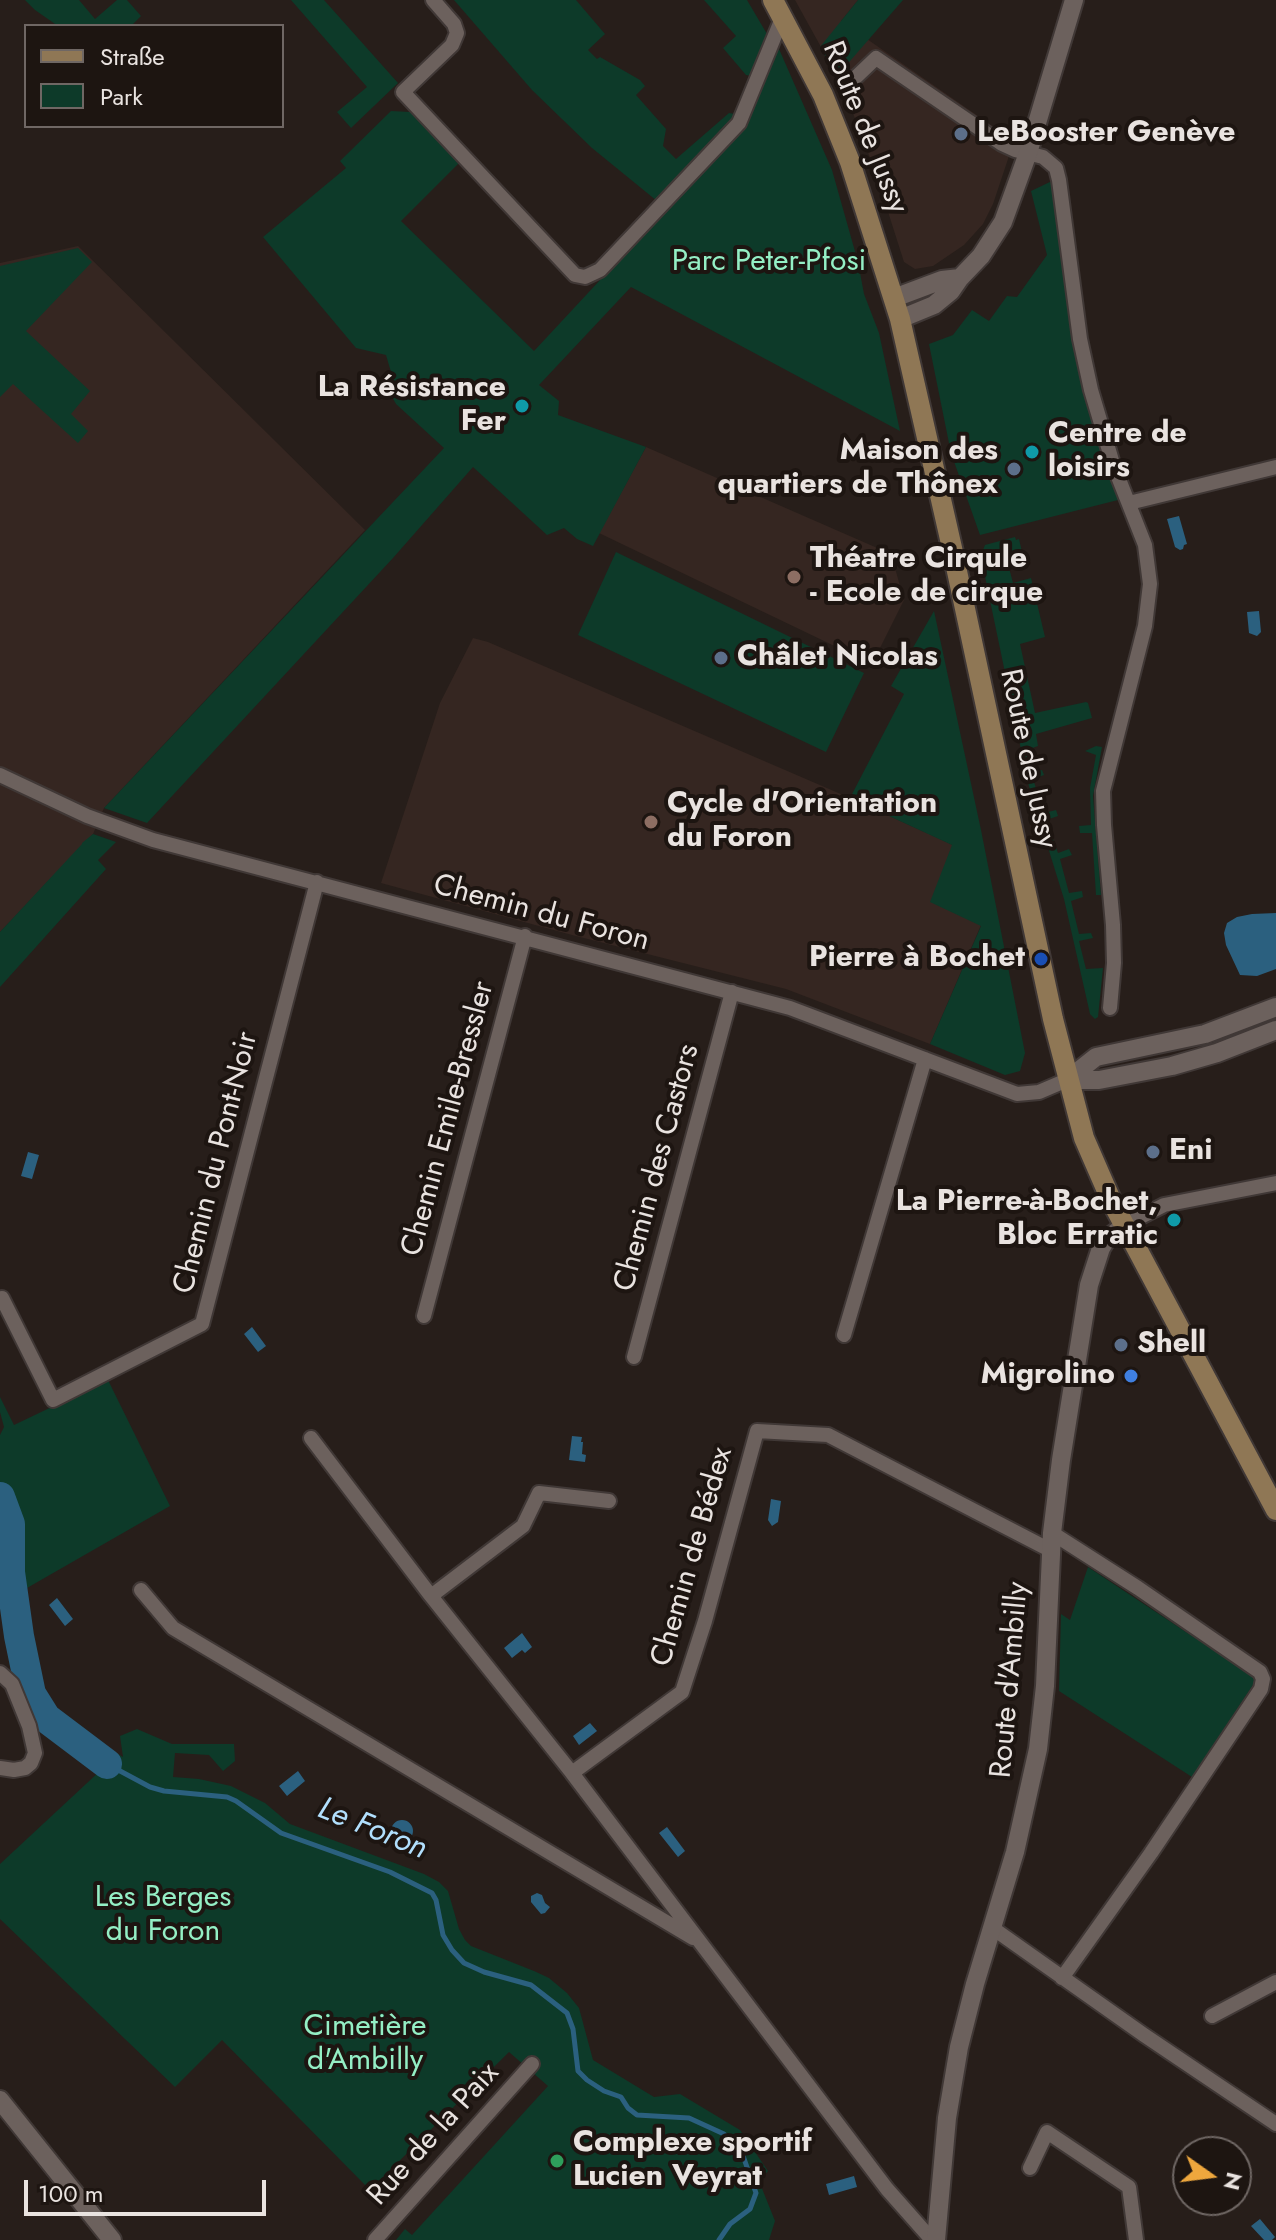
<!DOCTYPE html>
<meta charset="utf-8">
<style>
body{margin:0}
#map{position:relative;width:1276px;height:2240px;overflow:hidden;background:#271e1a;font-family:Jost,sans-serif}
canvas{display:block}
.legend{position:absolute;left:24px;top:24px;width:260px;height:104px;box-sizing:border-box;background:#1d1511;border:2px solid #6f6764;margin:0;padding:10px 14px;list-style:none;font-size:24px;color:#e9e3e0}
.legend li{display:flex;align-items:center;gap:16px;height:40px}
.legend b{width:40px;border:2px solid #6f6764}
.north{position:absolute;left:1172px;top:2136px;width:80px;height:80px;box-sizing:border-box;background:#1d1511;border:2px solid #6f6764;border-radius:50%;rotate:104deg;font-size:22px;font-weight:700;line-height:32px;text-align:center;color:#e9e3e0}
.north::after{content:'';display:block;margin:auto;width:28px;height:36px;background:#eea73d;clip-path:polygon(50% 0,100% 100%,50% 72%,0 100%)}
.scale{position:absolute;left:24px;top:2180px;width:242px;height:36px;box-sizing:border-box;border:4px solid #e9e3e0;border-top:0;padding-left:10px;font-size:24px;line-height:28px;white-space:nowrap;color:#e9e3e0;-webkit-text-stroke:6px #1d1511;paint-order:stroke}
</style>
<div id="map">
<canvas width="1276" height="2240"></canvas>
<ul class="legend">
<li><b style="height:10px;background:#8f7755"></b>Straße</li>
<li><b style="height:22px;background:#0d3a29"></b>Park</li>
</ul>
<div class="north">N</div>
<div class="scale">100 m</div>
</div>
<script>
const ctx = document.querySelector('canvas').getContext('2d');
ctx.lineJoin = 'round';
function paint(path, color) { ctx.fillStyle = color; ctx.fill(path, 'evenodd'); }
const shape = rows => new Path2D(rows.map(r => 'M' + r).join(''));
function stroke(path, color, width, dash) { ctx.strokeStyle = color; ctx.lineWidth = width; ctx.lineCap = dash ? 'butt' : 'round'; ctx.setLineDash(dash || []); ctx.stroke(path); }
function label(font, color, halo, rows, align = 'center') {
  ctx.font = font + ' Jost,sans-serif'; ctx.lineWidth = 8; ctx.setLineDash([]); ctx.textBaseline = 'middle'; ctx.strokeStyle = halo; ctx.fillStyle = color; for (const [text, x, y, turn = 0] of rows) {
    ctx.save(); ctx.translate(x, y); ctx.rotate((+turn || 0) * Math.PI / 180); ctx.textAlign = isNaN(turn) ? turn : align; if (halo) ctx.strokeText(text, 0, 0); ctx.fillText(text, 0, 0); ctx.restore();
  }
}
paint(shape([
 [795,0,858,0,841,21,1014,141,993,204,983,224,964,245,933,266,915,269,904,262,875,171,857,123,837,76],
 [78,246,365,530,104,808,93,834,0,932,0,263],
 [646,447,891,554,904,600,872,664,599,533],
 [473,638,488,642,850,798,953,845,981,925,930,1044,786,989,572,935,381,883,440,703]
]), '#352621');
paint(shape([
 [25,0,79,0,95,19,117,0,127,0,141,16,131,26,58,26,35,10],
 [291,0,324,0,398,83,351,128,337,112,367,87],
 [454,0,576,0,605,34,588,50,597,59,600,57,640,80,645,86,636,95,666,129,663,146,676,159,729,113,735,114,730,123,657,201,592,148,532,90],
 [704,0,747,0,767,34,752,76,746,75,723,48,736,36],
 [858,0,903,0,837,76,820,47],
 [779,49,832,170,858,262,864,294,879,333,900,431,631,287,539,385,559,401,558,415,646,447,593,546,577,539,564,528,547,535,473,467,393,558,147,823,104,808,444,448,396,404,384,382,391,372,386,355,356,348,263,237,346,168,340,161,391,111,410,112,459,163,401,221,534,351,735,135,775,52],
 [1052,181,1068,301,1095,424,1118,500,980,535,951,453,929,344,953,335,972,310,989,321,1007,296,1017,297,1047,255,1031,191],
 [78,248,92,262,26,331,90,391,71,414,88,431,78,443,13,384,0,397,0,266],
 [1015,537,1016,540,1019,539,1022,552,1014,553,1016,562,1008,564,1013,583,1031,578,1045,637,1020,644,1035,713,1086,702,1088,703,1092,718,1036,734,1038,746,1027,750,1031,772,1042,770,1044,775,1033,779,1044,813,1056,810,1058,816,1046,820,1058,853,1069,849,1072,855,1060,859,1069,893,1082,891,1083,897,1071,901,1079,934,1091,933,1093,938,1079,941,1086,969,1103,968,1098,1017,1095,1019,1090,1014,1088,1005,1064,899,1028,783,982,562,983,550,985,545],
 [616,552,864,673,826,752,578,635],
 [934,611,981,830,1025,1053,1020,1071,1005,1075,930,1044,981,926,930,902,952,845,850,798,904,694,891,686],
 [1096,746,1102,747,1093,796,1101,895,1096,895,1092,833,1080,833,1079,826,1091,825,1090,788,1096,755,1085,751],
 [93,834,116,842,98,860,106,869,0,987,0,932,82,844,82,843],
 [108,1380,170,1506,27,1588,20,1588,17,1522,0,1483,0,1435,4,1427,0,1412,0,1397,14,1425],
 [0,1512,4,1531,5,1552,3,1571,25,1690,29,1705,36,1715,34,1716,26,1709,19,1673,12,1671,0,1597],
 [1088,1567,1257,1679,1192,1777,1059,1691,1061,1614,1070,1620],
 [137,1729,172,1744,234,1744,235,1761,223,1771,209,1755,175,1753,173,1777,199,1779,231,1786,265,1803,290,1824,424,1874,439,1882,448,1891,459,1929,465,1940,471,1946,534,1971,549,1978,567,1993,579,2008,593,2060,654,2097,680,2094,740,2130,768,2171,759,2181,775,2221,769,2240,396,2240,405,2229,412,2235,548,2086,509,2052,370,2190,222,2040,175,2087,0,1919,0,1864,101,1770,105,1766,110,1749,123,1757,120,1736]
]), '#0d3a29');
paint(shape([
 [1179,516,1187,544,1184,545,1183,549,1180,550,1175,547,1167,519],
 [1259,611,1261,632,1257,636,1249,633,1247,612],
 [1276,913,1276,969,1257,976,1240,975,1226,945,1224,933,1227,923,1237,917,1252,914],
 [28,1152,39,1155,32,1179,21,1176],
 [252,1327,266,1346,258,1352,244,1334],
 [572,1436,582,1437,581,1442,583,1442,582,1454,586,1455,585,1462,569,1460],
 [771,1499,781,1501,778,1522,772,1526,768,1520],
 [57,1598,73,1619,65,1626,49,1605],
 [522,1633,532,1647,525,1653,522,1650,512,1658,504,1648],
 [590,1723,597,1731,579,1745,573,1736],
 [298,1771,305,1781,287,1796,279,1786],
 '391 1831a11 11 0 1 1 22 0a11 11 0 1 1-22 0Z',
 [667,1827,685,1851,678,1857,659,1833],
 [537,1893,542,1895,545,1903,550,1907,545,1913,541,1914,531,1902,531,1896],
 [854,2176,857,2187,829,2195,826,2184],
 [1260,2219,1275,2237,1272,2240,1264,2240,1251,2226]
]), '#2b607f');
stroke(shape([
 [107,1764,150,1787,164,1791,227,1797,236,1801,281,1833,390,1872,432,1893,436,1900,443,1935,452,1950,464,1963,484,1972,531,1985,567,2013,573,2029,578,2071,587,2080,604,2091,621,2097,628,2108,637,2115,689,2118,724,2134,741,2150,756,2193,750,2209,730,2224,719,2240]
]), '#2b607f', 5);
stroke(shape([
 [0,1497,10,1524,10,1572,19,1636,31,1694,46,1718,107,1764]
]), '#2b607f', 30);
const minor = shape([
 [433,0,454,24,457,33,452,45,403,92,575,275,585,277,600,270,739,123,783,16],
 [855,78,876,58,1002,144,1015,150,1043,157,1056,168,1059,180,1080,339,1091,390,1113,464,1145,545,1150,584,1145,626,1103,791,1104,825,1113,925,1114,963,1110,1008],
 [1129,503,1276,467],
 [0,775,87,816,153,840,790,1008,1017,1094,1039,1092,1067,1080],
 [1125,1225,1164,1205,1276,1183],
 [2,1298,53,1400,202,1324,317,882],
 [424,1316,525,936],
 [844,1335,925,1059],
 [634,1357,732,992],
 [311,1438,431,1596,572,1773,887,2189,932,2240],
 [1052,1533,1138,1588,1260,1672,1263,1679,1261,1689,1151,1853,1062,1978],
 [141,1590,173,1628,693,1938],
 [431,1596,523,1526,539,1493,609,1501],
 [0,1673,12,1684,29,1726,35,1753,31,1763,25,1768,14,1770,0,1768],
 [572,1773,682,1692,705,1621,757,1431,828,1435,1050,1550],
 [991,1927,1144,2035,1276,2124],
 [1212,2016,1276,1982],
 [1030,2168,1047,2132,1129,2187,1136,2240],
 [375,2240,532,2064]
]);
const tertiary = shape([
 [894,298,942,280,960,278],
 [900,319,934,305,951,291,960,278,981,256,1003,222,1028,153,1074,0],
 [1067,1080,1096,1057,1205,1034,1276,1007],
 [1067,1080,1099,1080,1172,1066,1217,1053,1276,1030],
 [0,2100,112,2240],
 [936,2240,947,2118,959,2047,975,1984,1015,1852,1038,1749,1045,1686,1052,1533,1061,1460,1089,1285,1101,1248,1106,1240,1125,1225]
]);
const secondary = shape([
 [773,0,823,95,850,162,900,319,952,548,1053,1019,1084,1138,1111,1200,1276,1510]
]);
stroke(minor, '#403836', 18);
stroke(tertiary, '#403836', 22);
stroke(secondary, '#403836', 24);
stroke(minor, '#6c615d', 14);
stroke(tertiary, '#6c615d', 18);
stroke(secondary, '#8f7755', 20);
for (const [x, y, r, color] of [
 [961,134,8,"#5c6f8a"],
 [522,406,8,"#0f9aa8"],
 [1032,452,8,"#0f9aa8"],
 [1014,469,8,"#5c6f8a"],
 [794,577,8,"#8d6e63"],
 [721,658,8,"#5c6f8a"],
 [651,822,8,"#8d6e63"],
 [1041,959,8,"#1a4fb4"],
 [1153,1152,8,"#5c6f8a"],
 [1174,1220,8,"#0f9aa8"],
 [1121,1345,8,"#5c6f8a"],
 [1131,1376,8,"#3f7fe0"],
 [557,2161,8,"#2e9e5b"]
]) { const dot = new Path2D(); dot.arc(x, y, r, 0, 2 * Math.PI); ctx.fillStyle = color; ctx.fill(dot); stroke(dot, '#1d1511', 3); }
label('30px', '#e9e3e0', '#1d1511', [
 ["Route de Jussy",864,128,68],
 ["Route de Jussy",1027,759,78],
 ["Chemin du Foron",541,914,15],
 ["Chemin Emile-Bressler",449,1119,-75],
 ["Chemin du Pont-Noir",217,1163,-76],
 ["Chemin des Castors",658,1168,-75],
 ["Chemin de Bédex",693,1557,-74],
 ["Route d'Ambilly",1011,1680,-85],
 ["Rue de la Paix",434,2135,-48]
]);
label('bold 30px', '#e9e3e0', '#1d1511', [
 ["LeBooster Genève",977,134],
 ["La Résistance",506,389,"right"],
 ["Fer",506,423,"right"],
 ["Centre de",1048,435],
 ["loisirs",1048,469],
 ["Maison des",998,452,"right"],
 ["quartiers de Thônex",998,486,"right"],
 ["Théatre Cirqule",810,560],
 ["- Ecole de cirque",810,594],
 ["Châlet Nicolas",737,658],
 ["Cycle d'Orientation",667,805],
 ["du Foron",667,839],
 ["Pierre à Bochet",1025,959,"right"],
 ["Eni",1169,1152],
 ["La Pierre-à-Bochet,",1158,1203,"right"],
 ["Bloc Erratic",1158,1237,"right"],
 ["Shell",1137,1345],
 ["Migrolino",1115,1376,"right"],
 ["Complexe sportif",573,2144],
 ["Lucien Veyrat",573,2178]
], 'left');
label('30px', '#94efc5', '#1d1511', [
 ["Parc Peter-Pfosi",769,263],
 ["Les Berges",163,1899],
 ["du Foron",163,1933],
 ["Cimetière",365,2028],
 ["d'Ambilly",365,2062]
]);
label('italic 32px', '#b1dffd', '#1d1511', [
 ["Le Foron",372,1830,22]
]);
</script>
